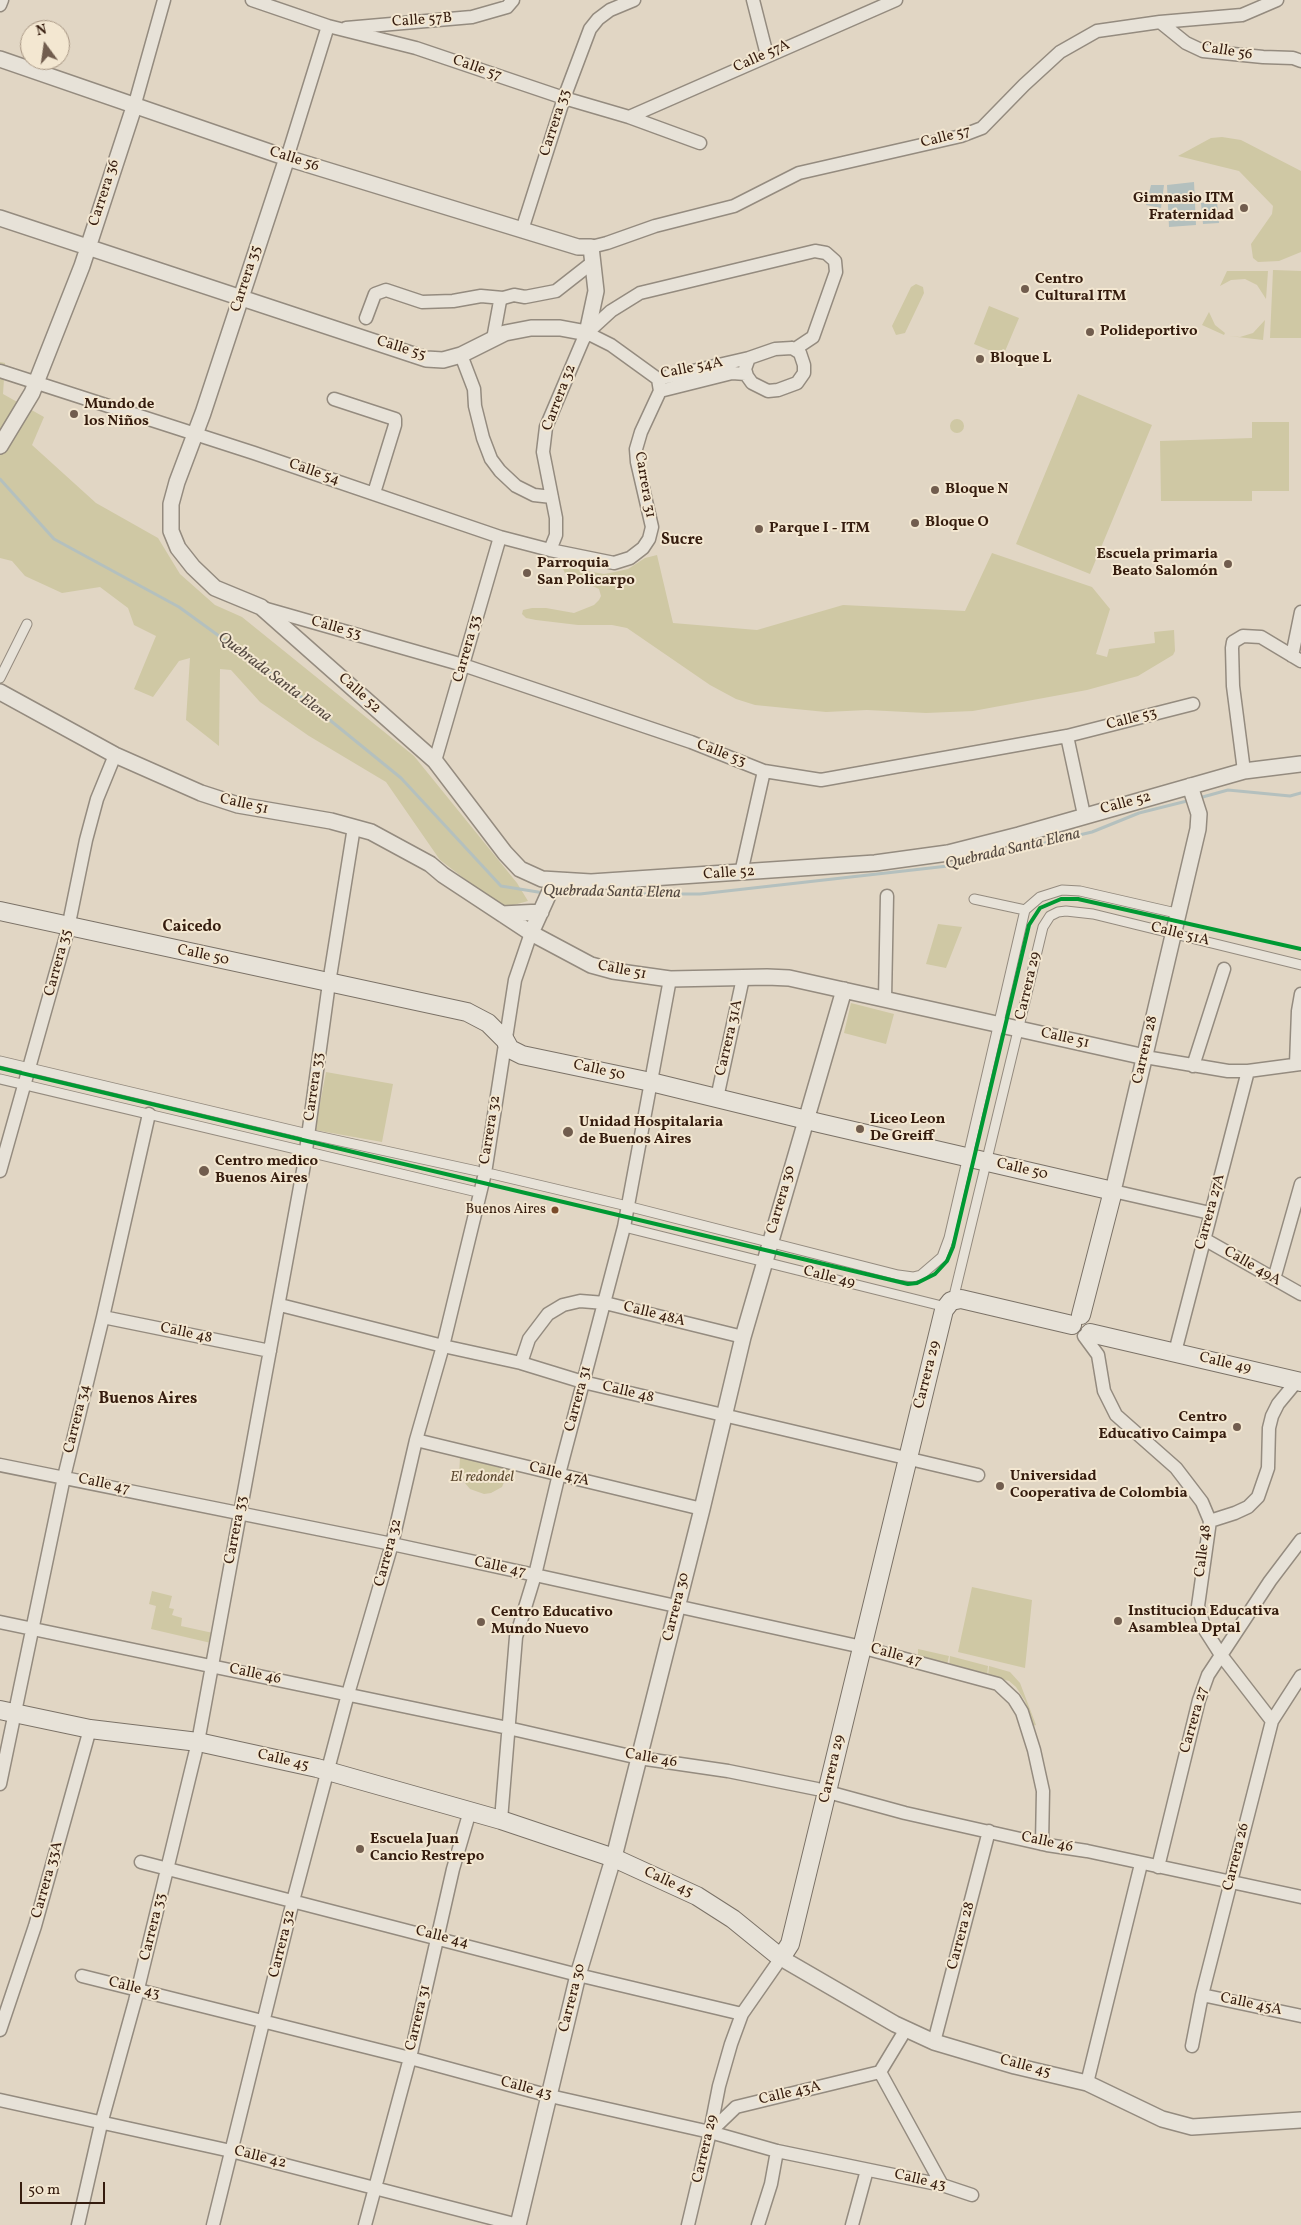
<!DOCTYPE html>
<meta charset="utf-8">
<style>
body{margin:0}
#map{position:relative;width:1301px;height:2225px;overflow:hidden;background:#e1d6c4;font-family:Vollkorn,serif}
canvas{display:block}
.north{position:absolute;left:20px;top:20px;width:50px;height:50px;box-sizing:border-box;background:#f3e7d1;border:1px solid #a79683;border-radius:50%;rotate:346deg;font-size:14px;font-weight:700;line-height:20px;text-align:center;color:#351c0e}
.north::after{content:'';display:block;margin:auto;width:18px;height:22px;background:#715d4e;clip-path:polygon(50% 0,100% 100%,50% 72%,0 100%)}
.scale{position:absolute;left:20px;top:2182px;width:85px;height:22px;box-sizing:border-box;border:2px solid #351c0e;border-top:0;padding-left:6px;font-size:15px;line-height:18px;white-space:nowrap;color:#351c0e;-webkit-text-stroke:4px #f3e7d1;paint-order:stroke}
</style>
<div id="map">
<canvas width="1301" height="2225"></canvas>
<div class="north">N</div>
<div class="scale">50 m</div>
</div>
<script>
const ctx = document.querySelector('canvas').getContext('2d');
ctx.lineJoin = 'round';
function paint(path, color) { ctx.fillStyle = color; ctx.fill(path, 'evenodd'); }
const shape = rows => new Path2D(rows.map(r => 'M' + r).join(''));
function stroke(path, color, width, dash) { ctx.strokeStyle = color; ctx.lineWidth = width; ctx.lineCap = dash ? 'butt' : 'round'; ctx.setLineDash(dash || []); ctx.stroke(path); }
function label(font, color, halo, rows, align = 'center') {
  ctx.font = font + ' Vollkorn,serif'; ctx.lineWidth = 4; ctx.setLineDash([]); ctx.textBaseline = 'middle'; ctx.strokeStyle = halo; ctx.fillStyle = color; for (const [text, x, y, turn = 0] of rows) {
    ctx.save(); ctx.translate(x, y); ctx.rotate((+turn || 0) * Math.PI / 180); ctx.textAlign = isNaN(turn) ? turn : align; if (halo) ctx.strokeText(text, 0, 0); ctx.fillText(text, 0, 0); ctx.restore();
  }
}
paint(shape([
 [1222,137,1241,140,1301,171,1301,252,1279,261,1258,262,1253,258,1251,244,1272,214,1273,206,1239,171,1178,156,1211,138],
 [1273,270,1301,271,1301,338,1270,338],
 [1227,271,1268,271,1266,299,1257,285,1245,279,1231,280,1220,286],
 [916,284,923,287,924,293,905,333,896,335,892,326,911,287],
 [989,306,1019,318,1003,356,974,344],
 [1209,312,1215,325,1225,333,1224,335,1202,325],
 [1265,320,1263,340,1229,336,1240,337,1253,333],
 [0,362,5,363,3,394,44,417,32,445,96,503,158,538,180,574,215,605,242,617,414,756,517,883,528,901,503,908,440,860,386,782,309,736,260,702,231,670,220,669,219,746,186,720,190,658,179,661,153,697,134,689,156,636,134,625,128,608,100,587,62,593,25,576,12,561,0,558],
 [1078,394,1152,425,1090,574,1016,544],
 '950 426a7 7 0 1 1 14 0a7 7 0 1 1-14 0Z',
 [1252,422,1289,422,1289,491,1252,491,1252,501,1161,501,1160,441,1252,438],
 [992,553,1092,587,1110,609,1096,654,1107,657,1109,649,1155,643,1154,632,1174,630,1175,651,1173,655,1138,676,1087,690,973,711,926,713,867,710,826,712,755,705,736,699,710,685,627,628,612,625,578,625,536,620,526,618,522,614,523,610,532,608,546,608,574,613,594,605,599,600,601,596,599,589,565,573,563,569,564,567,604,574,615,572,628,569,645,558,657,555,673,623,757,630,843,605,965,611],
 [938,924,962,927,946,968,926,964],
 [851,1003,894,1014,886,1044,844,1033],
 [326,1072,393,1084,382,1142,315,1130],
 [460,1457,510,1468,502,1487,491,1493,484,1494,470,1489,459,1476],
 [972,1587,1032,1600,1025,1668,958,1652],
 [152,1591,172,1596,169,1608,174,1609,172,1615,182,1618,181,1626,213,1633,211,1643,151,1629,156,1606,149,1604],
 [918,1649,949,1656,947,1665,918,1658],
 [950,1656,988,1666,987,1676,949,1667],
 [989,1666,1010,1672,1020,1683,1036,1725,1033,1726,1025,1701,1016,1687,1009,1681,988,1676]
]), '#cfc8a4');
paint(shape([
 [1194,182,1196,225,1169,227,1167,185],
 [1151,185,1164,185,1161,208,1146,205],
 [1217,202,1219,223,1203,224,1201,203]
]), '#b4c0be');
stroke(shape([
 [0,479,54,539,179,607,288,686,401,778,501,886,544,893],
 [1199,798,1228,790,1290,796,1301,793],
 [553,894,700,894,948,866,1092,832,1139,813,1191,800]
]), '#b4c0be', 3);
const pedestrian = shape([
 [0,678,27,624],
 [974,899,1025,910],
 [0,1061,308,1134,477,1171],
 [0,1079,473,1191],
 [492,1174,623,1205,898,1275,913,1277,921,1275,942,1257,949,1238,1025,910,1040,897,1062,890,1080,891,1176,913],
 [624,1227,946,1307],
 [953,1300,1043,927,1050,916,1058,912,1066,911,1093,914,1301,965]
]);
const minor = shape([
 [252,0,328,26,416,48,564,98,629,117,700,143],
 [753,0,767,55],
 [0,5,2,0],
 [1160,22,1186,43,1203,51,1263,57,1293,58,1301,61],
 [346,28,472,17,507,7,513,0],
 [134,107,164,0],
 [629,117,896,0],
 [287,158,328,26],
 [522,230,564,98,590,29,598,19,610,10,634,0],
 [591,247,607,243,655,226,734,206,799,173,961,136,982,128,1024,85,1060,52,1097,31,1160,22,1242,15,1277,0],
 [366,318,375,294,386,290,422,302,453,301,481,296,503,298],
 [587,333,611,345,658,379],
 [493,339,500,301,503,298,514,295,525,297,556,291,593,262],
 [792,348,800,353,804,365,804,373,797,383,778,390,768,391,752,383,747,376,745,369,749,358,775,349,792,348],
 [461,355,474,389,475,406,483,438,491,459,500,471,516,486,534,495,552,497],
 [0,371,254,453,500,537,550,550,614,563,630,558,643,548,649,539,652,527,637,462,636,449,641,432,660,391,658,379],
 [658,379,749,358],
 [660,391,732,373,746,374],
 [334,399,395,419,395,425,374,493],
 [550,550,556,535,556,518,543,452,546,427,583,340,587,333,611,311,640,293,815,251,826,253,835,261,836,272,813,337,795,349],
 [263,608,463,665,691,742,764,771,821,780,1067,736,1193,704],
 [1292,656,1301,612],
 [1067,736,1084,815],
 [435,761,500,537],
 [1244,771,1233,686,1232,648,1233,642,1243,636,1261,637,1301,661],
 [741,873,764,771],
 [885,999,887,896],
 [1145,1057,1228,1071,1248,1071,1301,1064],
 [1296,1064,1298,1011,1301,994],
 [1193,1066,1224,969],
 [717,1098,743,978],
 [0,1171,67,933,86,840,97,799,115,755],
 [1113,1191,1210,1213],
 [1204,1239,1301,1294],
 [1274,1279,1301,1184],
 [280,1305,443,1346,521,1363,583,1382,978,1475],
 [103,1317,270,1351],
 [1084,1336,1098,1355,1104,1391,1116,1415,1176,1468,1202,1502,1210,1521,1198,1606,1205,1630,1221,1655,1272,1721],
 [1175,1352,1248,1071],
 [521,1363,529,1339,548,1314,563,1305,580,1301,605,1303,743,1337],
 [416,1440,702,1509],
 [0,1465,392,1544,535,1575,853,1645,998,1684,1014,1699,1022,1712,1034,1750,1043,1791,1042,1844],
 [1210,1521,1235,1513,1248,1507,1258,1497,1268,1468,1269,1428,1272,1416,1278,1404,1297,1381],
 [0,1622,508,1728,639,1758,728,1771,817,1789,905,1813,1047,1845,1087,1851,1301,1897],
 [0,1784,64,1477,103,1317,149,1114],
 [501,1820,516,1637,535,1575,559,1474,624,1227,670,979],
 [141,1862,578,1975,742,2014],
 [1158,1867,1199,1700,1208,1675,1270,1581,1301,1540],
 [82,1976,410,2058,550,2096,710,2132,777,2151,942,2185,972,2195],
 [1202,1995,1301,2016],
 [0,2030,35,1926,90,1729],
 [934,2042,989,1831],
 [1192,2046,1202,1995,1272,1721,1301,1676],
 [880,2072,942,2185],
 [880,2072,906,2029],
 [1087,2083,1141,1864],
 [0,2100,231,2151,518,2225],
 [710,2132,736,2107,880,2072],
 [78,2225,101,2124,135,2001,198,1742,304,1165,329,983,354,827],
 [213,2225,293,1901,348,1694,392,1544,416,1440,443,1346,485,1173,515,980,531,933],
 [365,2225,410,2058,453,1869,470,1811],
 [688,2225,710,2132,719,2086,731,2044,742,2014,781,1958],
 [758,2225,771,2184,777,2151],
 [852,2225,867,2170]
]);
const tertiary = shape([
 [0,59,287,158,578,247,591,247,596,291,587,333,560,328,531,328,505,333,461,355,443,360,426,359,0,218],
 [287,158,203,413,177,482,171,504,171,531,178,548,193,567,215,588,261,607,435,761,505,853,520,869,542,879,591,882,875,863,948,853,1019,835,1244,771,1301,764],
 [0,446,32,393,82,266,134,107],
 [0,692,115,755,201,793,238,805,331,821,371,832,430,864,443,875,531,933,591,965,613,971,670,979,767,977,789,978,1145,1057],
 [502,914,541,912],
 [531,933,555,880],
 [1113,1191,1198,829,1199,814,1190,786],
 [781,1958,895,2024,934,2042,1015,2066,1087,2083,1162,2119,1192,2127,1301,2120],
 [518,2225,578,1975,616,1849,702,1509,743,1337,844,990]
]);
const secondary = shape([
 [0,911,467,1012,488,1023,505,1040,510,1049,522,1055,651,1082,819,1123,1113,1191,1081,1315],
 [1090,1333,1301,1382],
 [0,1710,90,1729,198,1742,317,1768,501,1820,614,1858,697,1896,733,1919,781,1958,790,1944,944,1310,951,1301,961,1299,1072,1325]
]);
stroke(pedestrian, '#948b7f', 11);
stroke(minor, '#948b7f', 15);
stroke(tertiary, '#948b7f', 18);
stroke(secondary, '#7b7267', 20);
stroke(pedestrian, '#e7e2d8', 9);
stroke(minor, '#e7e2d8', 12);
stroke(tertiary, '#e7e2d8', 15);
stroke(secondary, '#e7e2d8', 18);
stroke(shape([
 [0,1068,908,1284,917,1283,935,1274,947,1261,953,1247,1029,925,1040,908,1061,899,1078,899,1301,949]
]), '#093', 4);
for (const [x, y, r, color] of [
 [1244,208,5,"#715d4e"],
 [1025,289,5,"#715d4e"],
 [1090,332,5,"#715d4e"],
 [980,359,5,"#715d4e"],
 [74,414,5,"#715d4e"],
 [935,490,5,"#715d4e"],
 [915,523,5,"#715d4e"],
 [759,529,5,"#715d4e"],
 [1228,564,5,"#715d4e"],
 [527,573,5,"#715d4e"],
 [860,1129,5,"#715d4e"],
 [568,1132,6,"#715d4e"],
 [204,1171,6,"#715d4e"],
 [555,1210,4.5,"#7a4b2a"],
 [1237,1427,5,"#715d4e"],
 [1000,1486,5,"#715d4e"],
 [1118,1621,5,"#715d4e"],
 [481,1622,5,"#715d4e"],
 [360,1849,5,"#715d4e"]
]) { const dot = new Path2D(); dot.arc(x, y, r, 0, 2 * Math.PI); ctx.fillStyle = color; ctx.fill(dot); stroke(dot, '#f3e7d1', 2); }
label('14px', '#351c0e', '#f3e7d1', [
 ["Buenos Aires",546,1210]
], 'right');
label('15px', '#351c0e', '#f3e7d1', [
 ["Calle 57B",422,21,-4],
 ["Calle 56",1227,52,9],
 ["Calle 57A",762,57,-24],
 ["Calle 57",477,69,19],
 ["Carrera 33",556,123,-72],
 ["Calle 57",946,138,-14],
 ["Calle 56",294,160,18],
 ["Carrera 36",105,193,-72],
 ["Carrera 35",247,279,-72],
 ["Calle 55",401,349,17],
 ["Calle 54A",692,369,-11],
 ["Carrera 32",560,398,-69],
 ["Calle 54",314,473,19],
 ["Carrera 31",644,485,80],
 ["Calle 53",336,629,16],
 ["Carrera 33",468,649,-74],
 ["Calle 52",359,694,42],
 ["Calle 53",1132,720,-14],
 ["Calle 53",721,754,21],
 ["Calle 52",1126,804,-15],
 ["Calle 51",244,805,13],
 ["Calle 52",729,874,-4],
 ["Calle 51A",1180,935,14],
 ["Calle 50",203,956,12],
 ["Carrera 35",59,963,-75],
 ["Calle 51",622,971,11],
 ["Carrera 29",1029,986,-77],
 ["Carrera 31A",730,1038,-77],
 ["Calle 51",1065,1039,13],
 ["Carrera 28",1146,1050,-77],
 ["Calle 50",599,1071,12],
 ["Carrera 33",315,1087,-82],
 ["Carrera 32",491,1130,-81],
 ["Calle 50",1022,1170,13],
 ["Carrera 30",782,1200,-74],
 ["Carrera 27A",1211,1212,-75],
 ["Calle 49A",1252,1267,30],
 ["Calle 49",829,1278,14],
 ["Calle 48A",654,1315,14],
 ["Calle 48",186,1334,12],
 ["Calle 49",1225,1364,13],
 ["Carrera 29",928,1375,-76],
 ["Calle 48",628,1393,13],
 ["Carrera 31",579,1399,-75],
 ["Carrera 34",78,1419,-76],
 ["Calle 47A",559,1475,14],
 ["Calle 47",104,1485,12],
 ["Carrera 33",237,1530,-79],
 ["Calle 48",1204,1551,-83],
 ["Carrera 32",389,1553,-75],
 ["Calle 47",500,1568,12],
 ["Carrera 30",677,1607,-76],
 ["Calle 47",896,1656,15],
 ["Calle 46",255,1675,12],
 ["Carrera 27",1195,1720,-74],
 ["Calle 46",651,1759,10],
 ["Calle 45",283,1761,13],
 ["Carrera 29",833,1769,-77],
 ["Calle 46",1047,1843,12],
 ["Carrera 26",1237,1857,-76],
 ["Carrera 33A",48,1880,-74],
 ["Calle 45",668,1883,25],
 ["Carrera 33",154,1927,-76],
 ["Carrera 28",962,1936,-75],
 ["Calle 44",442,1938,14],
 ["Carrera 32",283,1944,-76],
 ["Calle 43",134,1989,14],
 ["Carrera 30",573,1998,-76],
 ["Calle 45A",1251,2005,12],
 ["Carrera 31",419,2018,-77],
 ["Calle 45",1025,2067,15],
 ["Calle 43",526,2089,15],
 ["Calle 43A",790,2094,-13],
 ["Carrera 29",706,2149,-77],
 ["Calle 42",260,2158,14],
 ["Calle 43",920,2181,13]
]);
label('bold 15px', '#351c0e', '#f3e7d1', [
 ["Gimnasio ITM",1234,199,"right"],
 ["Fraternidad",1234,216,"right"],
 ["Centro",1035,280],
 ["Cultural ITM",1035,297],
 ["Polideportivo",1100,332],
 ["Bloque L",990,359],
 ["Mundo de",84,405],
 ["los Niños",84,422],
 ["Bloque N",945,490],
 ["Bloque O",925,523],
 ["Parque I - ITM",769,529],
 ["Escuela primaria",1218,555,"right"],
 ["Beato Salomón",1218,572,"right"],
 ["Parroquia",537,564],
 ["San Policarpo",537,581],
 ["Liceo Leon",870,1120],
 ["De Greiff",870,1137],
 ["Unidad Hospitalaria",579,1123],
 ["de Buenos Aires",579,1140],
 ["Centro medico",215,1162],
 ["Buenos Aires",215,1179],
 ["Centro",1227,1418,"right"],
 ["Educativo Caimpa",1227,1435,"right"],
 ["Universidad",1010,1477],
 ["Cooperativa de Colombia",1010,1494],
 ["Institucion Educativa",1128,1612],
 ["Asamblea Dptal",1128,1629],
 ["Centro Educativo",491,1613],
 ["Mundo Nuevo",491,1630],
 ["Escuela Juan",370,1840],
 ["Cancio Restrepo",370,1857]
], 'left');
label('italic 15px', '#5f4c33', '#f3e7d1', [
 ["El redondel",482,1478]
]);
label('bold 16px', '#351c0e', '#f3e7d1', [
 ["Sucre",682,541],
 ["Caicedo",192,928],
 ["Buenos Aires",148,1400]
]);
label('italic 16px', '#554a42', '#f3e7d1', [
 ["Quebrada Santa Elena",274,678,37],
 ["Quebrada Santa Elena",1013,850,-13],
 ["Quebrada Santa Elena",612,893,1]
]);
</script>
